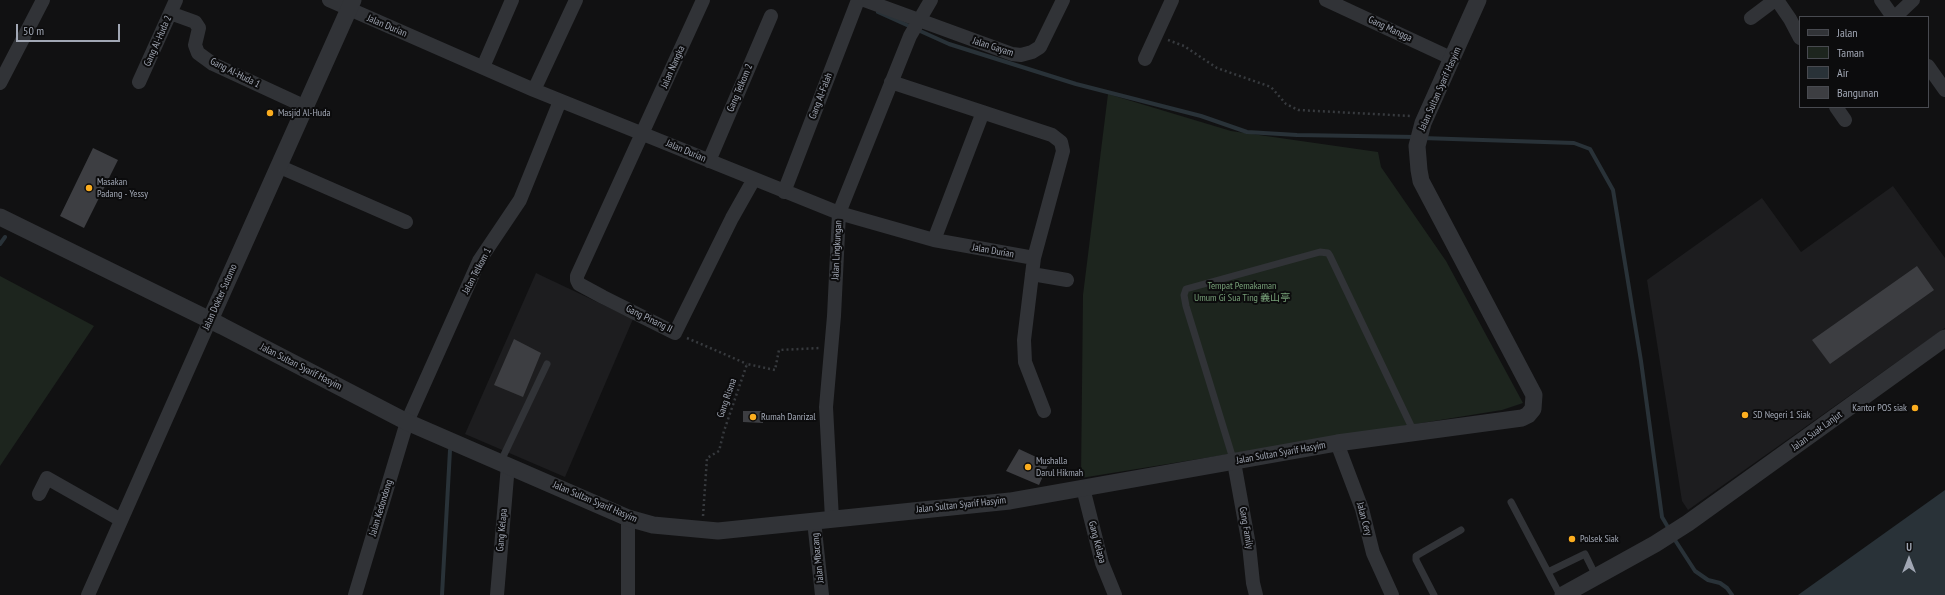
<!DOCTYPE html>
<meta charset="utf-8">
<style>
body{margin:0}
#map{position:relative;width:1945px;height:595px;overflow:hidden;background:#111112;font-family:"PT Sans Narrow",sans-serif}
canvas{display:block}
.legend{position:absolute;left:1799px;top:16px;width:130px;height:92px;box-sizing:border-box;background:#0c0c0d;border:1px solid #484a50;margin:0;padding:5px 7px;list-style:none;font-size:12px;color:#a1a7b4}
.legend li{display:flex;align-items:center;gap:8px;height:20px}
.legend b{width:20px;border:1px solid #484a50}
.north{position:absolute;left:1889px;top:539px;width:40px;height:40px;-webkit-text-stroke:3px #0c0c0d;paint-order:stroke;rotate:0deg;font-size:11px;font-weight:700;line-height:16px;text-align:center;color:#a1a7b4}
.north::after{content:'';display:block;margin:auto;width:14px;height:18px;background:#a1a7b4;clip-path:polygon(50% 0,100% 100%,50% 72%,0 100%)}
.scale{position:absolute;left:16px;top:24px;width:104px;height:18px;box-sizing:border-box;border:2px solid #a1a7b4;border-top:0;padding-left:5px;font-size:12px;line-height:14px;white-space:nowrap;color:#a1a7b4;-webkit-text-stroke:3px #0c0c0d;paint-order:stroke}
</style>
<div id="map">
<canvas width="1945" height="595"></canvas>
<ul class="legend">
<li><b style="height:5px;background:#313337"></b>Jalan</li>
<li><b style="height:11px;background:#1d251e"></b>Taman</li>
<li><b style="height:11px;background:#293238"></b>Air</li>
<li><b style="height:11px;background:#3d3e42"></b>Bangunan</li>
</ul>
<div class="north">U</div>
<div class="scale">50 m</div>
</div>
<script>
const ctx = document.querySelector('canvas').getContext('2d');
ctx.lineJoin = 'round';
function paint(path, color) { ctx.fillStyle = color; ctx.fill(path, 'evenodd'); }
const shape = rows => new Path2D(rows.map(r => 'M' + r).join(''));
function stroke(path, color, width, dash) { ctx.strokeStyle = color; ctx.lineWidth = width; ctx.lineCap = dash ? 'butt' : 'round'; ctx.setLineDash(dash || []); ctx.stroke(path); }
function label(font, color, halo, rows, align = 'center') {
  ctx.font = font + ' "PT Sans Narrow","Noto Sans SC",sans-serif'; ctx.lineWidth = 4; ctx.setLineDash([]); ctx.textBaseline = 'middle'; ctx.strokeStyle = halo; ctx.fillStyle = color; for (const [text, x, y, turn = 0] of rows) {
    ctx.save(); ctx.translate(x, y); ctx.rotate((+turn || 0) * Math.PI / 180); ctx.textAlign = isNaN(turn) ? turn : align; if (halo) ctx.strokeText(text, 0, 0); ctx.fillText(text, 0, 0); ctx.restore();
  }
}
paint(shape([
 [1893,186,1945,258,1945,328,1688,510,1682,501,1647,280,1762,198,1801,252],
 [536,273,633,319,565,477,465,434]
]), '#1d1d1f');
paint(shape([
 [1108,94,1231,131,1378,152,1381,167,1446,261,1523,403,1502,410,1081,478,1083,295],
 [0,276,94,326,0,466]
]), '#1d251e');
paint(shape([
 [1945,490,1945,595,1798,595]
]), '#293238');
stroke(shape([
 [878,12,949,44,1076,84,1201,116,1247,132,1297,135,1416,137],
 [1422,138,1574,143,1590,149,1613,190,1641,361,1662,517,1669,529],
 [0,244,5,237],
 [1673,537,1695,571,1708,580,1720,583,1727,588,1732,595],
 [442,595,450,450]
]), '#293238', 4);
paint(shape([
 [93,148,118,160,84,228,60,216],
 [1917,266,1934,290,1830,364,1812,340],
 [514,339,541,353,523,397,494,385],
 [743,411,763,411,763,423,743,422],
 [1019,449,1049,463,1039,485,1006,471]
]), '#3d3e42');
stroke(shape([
 [1168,40,1184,46,1217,68,1271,87,1286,104,1298,110,1411,116],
 [687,338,747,364],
 [703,516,707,458,719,451,724,431,747,364,775,370,779,350,819,348]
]), '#373a3e', 2.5, [2, 3]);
stroke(shape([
 [501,461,547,364],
 [1234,462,1186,306,1184,295,1186,289,1320,252,1328,253,1330,256,1414,432],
 [1511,502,1560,595],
 [1548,572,1585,554,1596,576],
 [1434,595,1416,560,1416,556,1461,530]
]), '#313337', 7);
stroke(shape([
 [329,0,534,90,839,213,934,240,1034,258],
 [703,0,577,276,577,280,579,284,603,297,675,333,732,218,754,179],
 [864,0,1012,54,1021,55,1032,52,1040,47,1063,0],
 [1326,0,1453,59],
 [1777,0,1790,19,1800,38],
 [1881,0,1893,17],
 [170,13,195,22,199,28,195,45,198,53,213,64,306,107],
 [1895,17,1913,0],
 [1751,18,1775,0],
 [1145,59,1172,0],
 [1928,66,1945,90],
 [483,67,512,0],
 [139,82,176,0],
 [891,82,1052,135,1061,142,1063,151,1034,258,1024,340,1025,362,1044,411],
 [0,83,43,0],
 [534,90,576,0],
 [1836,107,1845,120],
 [709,161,771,16],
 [278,166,406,222],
 [784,192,858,0],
 [934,240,983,112],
 [1032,274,1067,280],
 [1337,443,1362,509,1373,553,1392,595],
 [1234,462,1249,545,1253,583,1256,595],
 [1083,488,1102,563,1115,595],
 [39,494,47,478,121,520],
 [628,518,628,595],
 [832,519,826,407,834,316,839,213,910,36,931,0],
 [814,521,822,595],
 [88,595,210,320],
 [355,595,407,422,479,261,520,200,560,101],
 [497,595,508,465]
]), '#313337', 14);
stroke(shape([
 [0,217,222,326,407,422,628,518,653,525,718,531,1010,501,1337,443,1522,418,1528,415,1533,409,1534,395,1421,181,1419,170,1417,146,1423,123,1478,0],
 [210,320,353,0],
 [1563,595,1655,544,1688,523,1945,338]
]), '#313337', 17);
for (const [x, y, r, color] of [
 [270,113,4,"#fbad1f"],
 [89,188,4,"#fbad1f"],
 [1915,408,4,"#fbad1f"],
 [1745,415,4,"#fbad1f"],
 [753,417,4,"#fbad1f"],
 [1028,467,4,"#fbad1f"],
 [1572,539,4,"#fbad1f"]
]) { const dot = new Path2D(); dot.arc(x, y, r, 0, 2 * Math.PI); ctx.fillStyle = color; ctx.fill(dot); stroke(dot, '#0c0c0d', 1.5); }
label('10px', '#a1a7b4', '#0c0c0d', [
 ["Jalan Durian",387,26,23],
 ["Gang Mangga",1390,29,25],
 ["Gang Al-Huda 2",158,41,-66],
 ["Jalan Gayam",993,47,18],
 ["Jalan Nangka",673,67,-66],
 ["Gang Al-Huda 1",235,73,27],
 ["Gang Telkom 2",740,88,-67],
 ["Jalan Sultan Syarif Hasyim",1440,89,-66],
 ["Gang Al-Falah",821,96,-69],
 ["Jalan Durian",686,151,23],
 ["Jalan Lingkungan",837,250,-87],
 ["Jalan Durian",993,251,10],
 ["Jalan Telkom 1",477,271,-62],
 ["Jalan Dokter Sutomo",220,297,-66],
 ["Gang Pinang II",649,319,26],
 ["Jalan Sultan Syarif Hasyim",301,367,27],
 ["Gang Risma",727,398,-71],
 ["Jalan Suak Lanjut",1817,431,-36],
 ["Jalan Sultan Syarif Hasyim",1281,453,-10],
 ["Jalan Sultan Syarif Hasyim",595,502,23],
 ["Jalan Sultan Syarif Hasyim",961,505,-6],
 ["Jalan Kedondong",381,508,-73],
 ["Jalan Cery",1364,519,75],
 ["Gang Family",1246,528,80],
 ["Gang Kelapa",502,530,-85],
 ["Gang Kelapa",1097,542,75],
 ["Jalan Mbacang",818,558,-96]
]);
label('10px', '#a1a7b4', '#0c0c0d', [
 ["Masjid Al-Huda",278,113],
 ["Masakan",97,182],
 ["Padang - Yessy",97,194],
 ["Kantor POS siak",1907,408,"right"],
 ["SD Negeri 1 Siak",1753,415],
 ["Rumah Danrizal",761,417],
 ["Mushalla",1036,461],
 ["Darul Hikmah",1036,473],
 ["Polsek Siak",1580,539]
], 'left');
label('10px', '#77a078', '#0c0c0d', [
 ["Tempat Pemakaman",1242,286],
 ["Umum Gi Sua Ting 義山亭",1242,298]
]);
</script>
